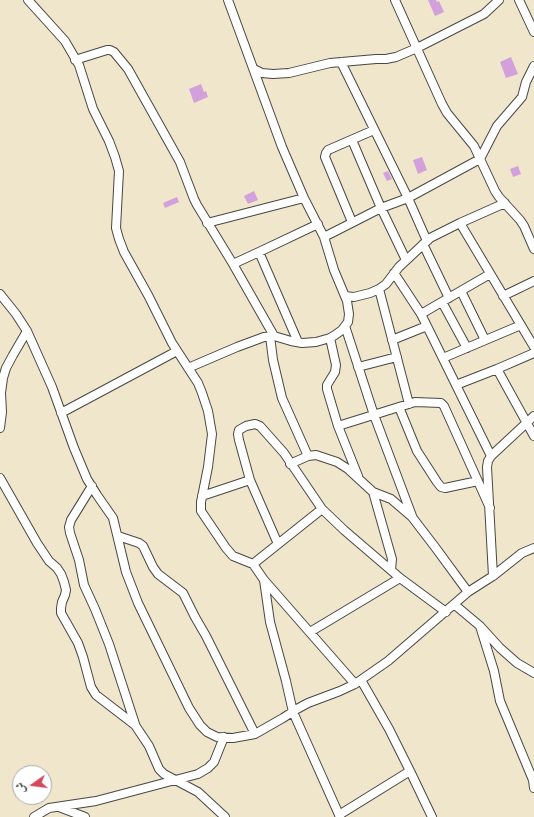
<!DOCTYPE html>
<meta charset="utf-8">
<style>
body{margin:0}
#map{position:relative;width:534px;height:817px;overflow:hidden;background:#efe6cb;font-family:"IM FELL French Canon",Amiri,serif}
canvas{display:block}
.north{position:absolute;left:12px;top:765px;width:40px;height:40px;box-sizing:border-box;background:#fff;border:1px solid #aaa;border-radius:50%;rotate:256deg;font-size:11px;font-weight:700;line-height:16px;text-align:center;color:#2b2b2b}
.north::after{content:'';display:block;margin:auto;width:14px;height:18px;background:#d1495b;clip-path:polygon(50% 0,100% 100%,50% 72%,0 100%)}
</style>
<div id="map">
<canvas width="534" height="817"></canvas>
<div class="north">ش</div>
</div>
<script>
const ctx = document.querySelector('canvas').getContext('2d');
ctx.lineJoin = 'round';
function paint(path, color) { ctx.fillStyle = color; ctx.fill(path, 'evenodd'); }
const shape = rows => new Path2D(rows.map(r => 'M' + r).join(''));
function stroke(path, color, width, dash) { ctx.strokeStyle = color; ctx.lineWidth = width; ctx.lineCap = dash ? 'butt' : 'round'; ctx.setLineDash(dash || []); ctx.stroke(path); }
paint(shape([
 [428,0,436,0,437,2,439,1,444,12,435,16],
 [511,57,518,74,506,78,500,62],
 [201,84,204,92,206,91,208,97,194,103,189,89],
 [422,157,427,170,418,174,413,160],
 [518,166,521,174,513,177,510,169],
 [388,171,392,179,387,181,383,173],
 [254,191,258,200,248,204,244,196],
 [177,197,179,202,165,208,163,203]
]), '#d2a1dc');
const minor = shape([
 [28,0,65,41,79,65,93,109,109,141,115,157,119,171,116,228,119,239,124,252,148,295,172,343,198,383,202,393,208,411,212,434,208,467,201,502,201,511,226,548,233,556,253,564,264,580,270,622,286,681,293,712,340,817],
 [395,0,442,104,447,113,474,146,495,191,499,197,520,220,524,226,534,249],
 [519,0,534,32],
 [75,60,107,50,110,50,114,52,128,69,180,162,194,199,197,205,233,264,274,336],
 [341,62,408,198,427,241],
 [254,69,262,73,273,74,289,73,330,63,376,59,386,59,396,57,417,48,484,14,499,0],
 [352,140,381,208,406,260],
 [352,222,325,157,326,153,328,150,374,130],
 [207,223,304,198],
 [460,223,534,347],
 [324,237,381,208,408,198,480,159,497,126,522,97,526,82,534,66],
 [423,244,449,298],
 [259,252,298,342],
 [233,264,259,252,318,224],
 [394,273,421,314,491,456],
 [379,289,409,404],
 [461,291,485,340],
 [0,294,16,314,27,331,52,387,74,448,87,479,97,495,113,518,126,572,138,603,189,708,200,725,207,732,217,737,233,738,255,734,283,718,297,709,308,703,340,691,355,684,388,661,468,592,493,576,522,553,534,548],
 [345,296,354,297,370,293,379,289,386,284,399,267,430,238,460,223,505,203],
 [503,296,534,281],
 [442,302,467,348],
 [421,314,490,274],
 [345,326,374,415,412,516],
 [270,336,273,360,282,398,308,456],
 [330,338,336,365,335,372,327,385,327,389,338,426,358,476],
 [392,340,427,326],
 [443,358,521,325],
 [358,367,397,357],
 [188,368,237,347,264,337,274,336,291,341,302,343,316,342,330,338,335,335,342,330,348,322,349,314,347,301,334,270,324,237,304,198,282,147,228,0],
 [497,369,534,436],
 [456,385,497,369,534,353],
 [399,407,417,451,437,482,441,487,445,488,478,481],
 [61,413,177,351],
 [338,426,415,402,441,403,444,406,490,508],
 [0,428,2,412,1,393,3,378,6,368,13,355,27,331],
 [290,464,308,456,316,455,337,462,348,469,373,492,391,499,412,517,435,547,468,592],
 [0,478,37,543,49,561,57,568,61,574,64,582,66,590,65,595,62,602,61,608,61,613,78,643,83,657,91,687,96,695,135,725,149,746,159,769,164,774,198,792,225,817],
 [92,486,71,520,69,527,70,533,79,560,84,585,95,609,109,644,135,724],
 [373,492,392,559,391,570],
 [202,496,250,480],
 [118,536,139,543,143,546,153,567,158,574,183,593,195,617,206,636,255,734],
 [278,544,250,480,239,440,238,434,239,430,246,426,255,424,260,426,284,453,322,509,344,530,400,578,446,612],
 [253,564,322,509],
 [493,576,487,467,488,461,491,456,534,416],
 [264,580,355,684],
 [455,605,480,626,500,648,517,663,534,673],
 [480,626,494,671,500,701,533,780,534,788],
 [310,632,400,578],
 [410,771,432,817],
 [59,807,85,817],
 [339,815,410,771,389,729,361,680],
 [34,817,49,808,96,801,198,774,208,768,214,762,224,737]
]);
stroke(minor, '#484743', 10);
stroke(minor, '#fff', 8);
</script>
